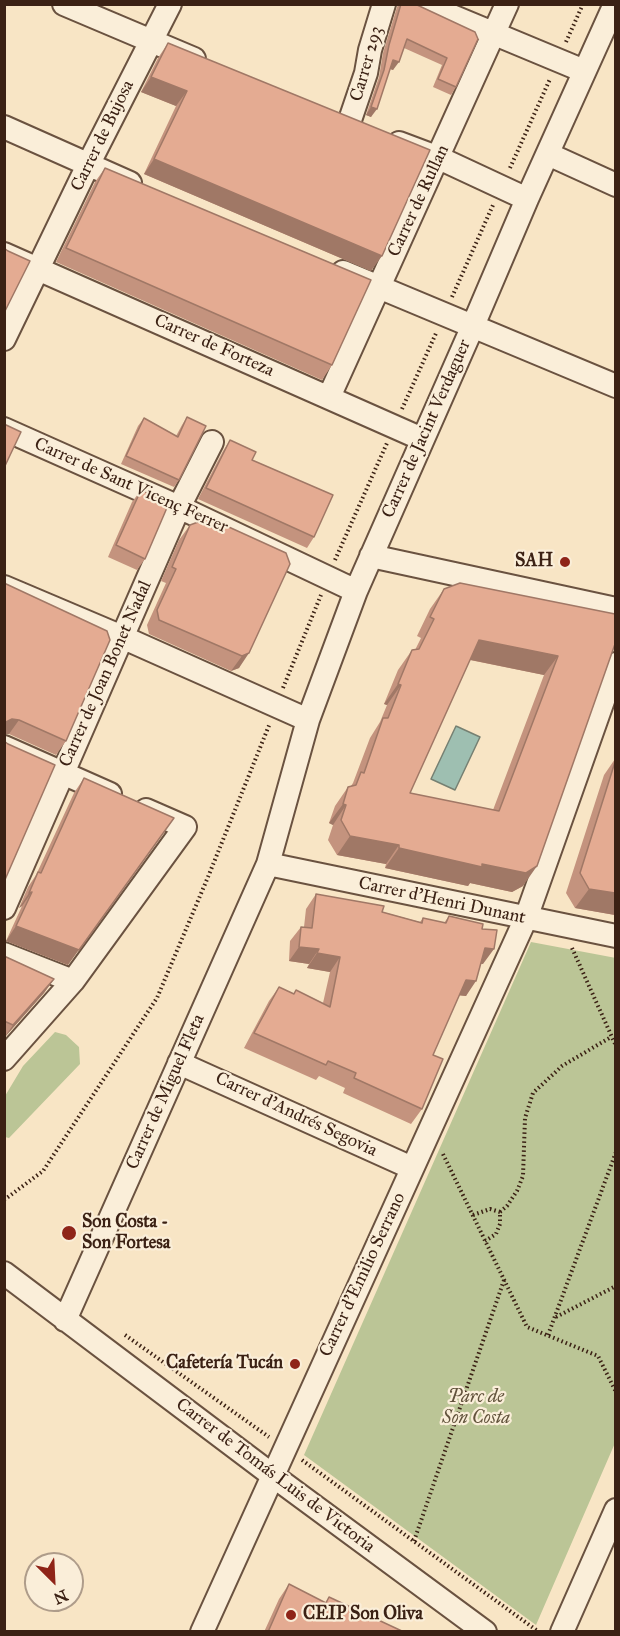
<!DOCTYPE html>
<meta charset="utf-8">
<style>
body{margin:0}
#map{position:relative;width:620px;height:1636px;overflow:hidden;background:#f8e5c5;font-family:"IM FELL Great Primer",serif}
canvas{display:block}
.frame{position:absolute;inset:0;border:6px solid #3b2114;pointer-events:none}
.north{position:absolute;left:24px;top:1552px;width:60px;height:60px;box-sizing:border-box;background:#faeed9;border:2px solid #ae9c8a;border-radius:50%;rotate:156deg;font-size:16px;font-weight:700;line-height:24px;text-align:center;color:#3b2114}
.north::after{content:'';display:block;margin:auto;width:21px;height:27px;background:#8f2418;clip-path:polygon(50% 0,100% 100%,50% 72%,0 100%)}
</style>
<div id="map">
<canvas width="620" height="1636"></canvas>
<div class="frame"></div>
<div class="north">N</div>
</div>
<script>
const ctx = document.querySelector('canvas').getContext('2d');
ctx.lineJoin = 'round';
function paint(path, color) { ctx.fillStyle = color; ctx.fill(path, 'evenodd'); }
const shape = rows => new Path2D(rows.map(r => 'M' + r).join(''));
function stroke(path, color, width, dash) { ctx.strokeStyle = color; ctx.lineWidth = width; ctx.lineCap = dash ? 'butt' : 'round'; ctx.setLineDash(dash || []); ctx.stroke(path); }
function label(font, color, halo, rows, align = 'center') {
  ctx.font = font + ' "IM FELL Great Primer",serif'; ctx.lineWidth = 4.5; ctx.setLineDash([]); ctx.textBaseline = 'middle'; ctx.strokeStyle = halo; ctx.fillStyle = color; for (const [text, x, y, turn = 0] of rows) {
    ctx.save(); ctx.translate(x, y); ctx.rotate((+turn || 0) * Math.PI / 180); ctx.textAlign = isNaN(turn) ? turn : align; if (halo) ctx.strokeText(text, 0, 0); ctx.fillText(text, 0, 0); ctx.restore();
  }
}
paint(shape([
 [531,942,616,958,615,1443,536,1625,304,1455],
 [55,1032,66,1035,79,1047,80,1064,9,1138,5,1137,5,1096,23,1066]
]), '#bbc596');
const water = shape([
 [456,726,480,737,455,790,431,779,456,726]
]);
paint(water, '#9ebfb1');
stroke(water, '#768072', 1.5);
const minor = shape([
 [64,4,194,59],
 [423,4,584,71],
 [349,123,366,73,370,50,384,4],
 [4,127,130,183],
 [399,143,439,158,527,199],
 [548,154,616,185],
 [4,254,422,439],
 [343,272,616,386],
 [4,339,88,165,170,4],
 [329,397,507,4],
 [4,429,179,507,356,591],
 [371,556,616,609],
 [4,587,122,637,308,720],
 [4,747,110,794],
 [268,864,616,936],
 [4,908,179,507,212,442],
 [4,954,73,981],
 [4,1059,73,981,185,827,146,810],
 [179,1063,412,1168],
 [4,1273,272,1475,485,1632],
 [65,1320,268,864,308,720,356,591,472,328,527,199,615,4],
 [202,1632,526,918,616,664],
 [562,1632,616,1510]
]);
stroke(minor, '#6a5240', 26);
stroke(shape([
 [566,42,583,4],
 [510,168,550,79],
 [452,297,493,205],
 [402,409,437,331],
 [335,560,387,443],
 [283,688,321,595],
 [572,948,616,1046],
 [443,1154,527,1327,598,1356,616,1392],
 [4,1200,43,1171,157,998,208,877,270,723],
 [500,1212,507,1206,517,1191,523,1176,525,1118,533,1093,562,1066,611,1037],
 [473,1215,490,1209,500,1212,500,1224,496,1234,485,1241],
 [556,1317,616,1286],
 [125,1335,269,1437],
 [548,1335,616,1152],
 [302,1460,539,1632],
 [414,1541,504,1280]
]), '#3b2114', 4, [1.5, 3]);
stroke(minor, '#faeed9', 22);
paint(shape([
 [399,4,415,4,475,32,456,87,451,95,433,87,442,65,404,48,393,70,390,69,371,117,366,115,379,77,383,53,397,7],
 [168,43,371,271,144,174,176,106,141,92,158,58],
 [105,168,332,365,322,380,56,262,95,182],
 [187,417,179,480,174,487,121,464,138,426,144,418,176,436,182,425],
 [230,440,314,537,307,548,198,499,223,451],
 [141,490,145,559,137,570,108,557,132,502],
 [190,525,286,553,239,668,231,671,149,634,147,625,166,583,161,581,179,540],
 [4,583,66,741,56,755,9,734,4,734],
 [444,589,615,614,523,886,512,892,470,883,468,886,385,868,386,864,337,855,328,840,333,825,329,823,335,806,348,787,351,786,353,783,370,738,380,722,387,705,384,704,398,670,412,650,415,650,421,638,417,636,430,609],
 [470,660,544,675,493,810,410,793],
 [615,759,615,915,575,908,566,893,604,775],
 [84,778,68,965,6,941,22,906,19,908,28,887,36,875,74,793],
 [316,894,420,922,423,918,444,923,449,916,482,929,483,964,481,964,466,996,459,995,433,1055,422,1109,411,1124,343,1093,345,1088,319,1076,316,1080,244,1048,269,1001,279,987,293,994,296,990,323,1003,330,972,307,968,309,964,289,961,290,941,301,927,304,927,306,909],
 [4,956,54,979,44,993,4,1038],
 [289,1584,325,1603,329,1597,404,1632,264,1632,279,1599]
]), '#c4937e');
paint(shape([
 [393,60,399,62,393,70,388,68],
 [151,77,187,91,176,106,141,92],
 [371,107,377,109,371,117,366,115],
 [154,159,382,256,371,271,144,174],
 [479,640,558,656,544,675,466,659],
 [249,653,239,668,231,671,242,656],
 [398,684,401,685,387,705,384,704],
 [12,719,19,720,9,734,4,734,4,724,6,722],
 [343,804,346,805,333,825,329,823],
 [174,818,68,965,6,941,16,926],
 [350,836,399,845,386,864,337,855],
 [399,848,537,866,523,886,512,892,470,883,468,886,385,868],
 [589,889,615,893,615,915,575,908],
 [32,892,22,906,19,908,29,893],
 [299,947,319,949,309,964,289,961],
 [485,948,494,949,483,964,474,962],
 [317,953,340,957,330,972,307,968],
 [54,979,44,993,4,1038,13,1025],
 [466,980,476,981,466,996,455,995]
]), '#a07866');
const building = shape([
 [401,4,415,4,475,32,478,39,456,87,438,79,447,58,407,39,399,62,393,60,377,109,371,107,384,70,389,45,401,4],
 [168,43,430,150,382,256,154,159,187,91,151,77,168,43],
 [105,168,371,280,332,365,66,248,105,168],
 [4,248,8,251,30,261,4,313,4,248],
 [187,417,206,426,179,480,126,456,144,418,178,437,187,417],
 [4,424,21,432,4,468,4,424],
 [230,440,256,452,252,460,333,495,314,537,206,488,230,440],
 [141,490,169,503,145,559,116,545,141,490],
 [209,518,286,553,290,564,249,653,242,656,159,620,157,610,176,569,172,567,190,525,209,518],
 [4,583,107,631,110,640,66,741,19,720,12,719,6,722,4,724,4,583],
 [460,583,615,614,615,644,537,866,526,873,482,864,482,867,399,848,399,845,350,836,341,820,346,805,343,804,348,787,356,785,361,772,364,773,383,718,388,718,401,685,398,684,412,650,419,649,434,619,430,617,444,589,460,583],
 [479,640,558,656,499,811,410,793,479,640],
 [4,741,8,744,55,765,4,882,4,741],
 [615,762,615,893,589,889,580,873,615,762],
 [84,778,174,818,79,950,16,926,32,892,29,893,38,872,41,873,84,778],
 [316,894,384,906,382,912,422,923,423,918,446,923,449,916,483,924,482,929,497,930,494,949,485,948,476,981,466,980,433,1055,443,1059,422,1109,354,1078,356,1073,328,1061,326,1065,254,1033,279,987,294,994,296,990,330,1007,340,957,317,953,319,949,299,947,301,927,312,928,316,894],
 [4,956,54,979,13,1025,4,1021,4,956],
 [289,1584,326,1603,329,1597,404,1632,268,1632,289,1584]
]);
paint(building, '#e4ab92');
stroke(building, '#a07866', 1.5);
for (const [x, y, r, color] of [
 [565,562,6,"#8f2418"],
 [69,1233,8,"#8f2418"],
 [295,1364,6,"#8f2418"],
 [291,1615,6,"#8f2418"]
]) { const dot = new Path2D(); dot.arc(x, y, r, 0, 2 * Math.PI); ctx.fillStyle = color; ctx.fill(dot); stroke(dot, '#faeed9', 2); }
label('18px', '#3b2114', '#faeed9', [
 ["Carrer 293",367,64,-74],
 ["Carrer de Bujosa",103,136,-64],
 ["Carrer de Rullan",419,201,-65],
 ["Carrer de Forteza",214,346,24],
 ["Carrer de Jacint Verdaguer",427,429,-66],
 ["Carrer de Sant Vicenç Ferrer",131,486,24],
 ["Carrer de Joan Bonet Nadal",106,674,-66],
 ["Carrer d'Henri Dunant",442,901,12],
 ["Carrer de Miguel Fleta",166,1092,-66],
 ["Carrer d'Andrés Segovia",296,1115,25],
 ["Carrer d'Emilio Serrano",363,1275,-65],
 ["Carrer de Tomás Luis de Victoria",275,1476,37]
]);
label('bold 18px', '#3b2114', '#faeed9', [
 ["SAH",553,562],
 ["Son Costa -",82,1223,"left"],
 ["Son Fortesa",82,1244,"left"],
 ["Cafetería Tucán",283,1364],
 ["CEIP Son Oliva",303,1615,"left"]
], 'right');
label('italic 18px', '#61523b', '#faeed9', [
 ["Parc de",476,1398],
 ["Son Costa",476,1419]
]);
</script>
